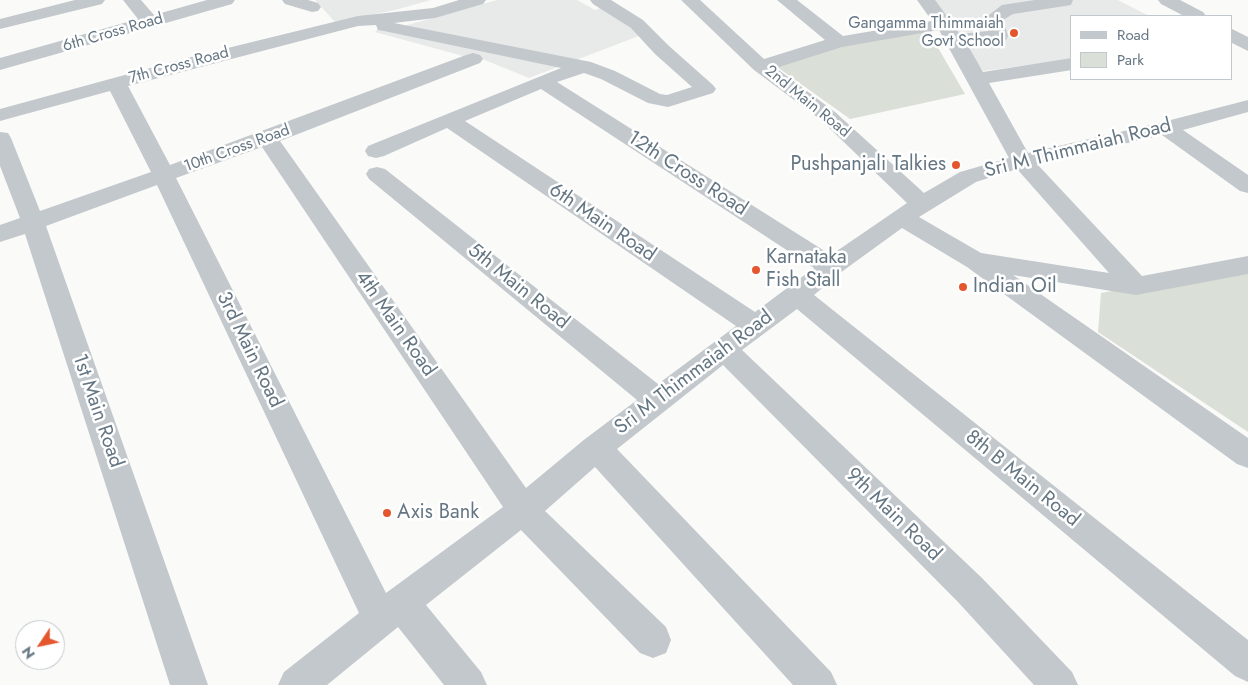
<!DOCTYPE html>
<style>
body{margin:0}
#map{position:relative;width:1248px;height:685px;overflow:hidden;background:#fafaf8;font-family:Jost,sans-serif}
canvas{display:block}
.legend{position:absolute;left:1070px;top:15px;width:162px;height:65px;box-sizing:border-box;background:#fff;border:1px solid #c1c8cd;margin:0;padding:6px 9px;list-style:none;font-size:15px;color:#657683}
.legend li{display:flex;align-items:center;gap:10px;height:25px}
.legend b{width:25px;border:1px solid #c1c8cd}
.north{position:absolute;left:15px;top:620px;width:50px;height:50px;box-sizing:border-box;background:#fff;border:1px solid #c1c8cd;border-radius:50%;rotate:236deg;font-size:14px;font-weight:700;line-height:20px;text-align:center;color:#657683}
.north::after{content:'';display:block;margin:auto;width:18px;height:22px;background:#e4572e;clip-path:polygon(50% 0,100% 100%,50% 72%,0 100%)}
</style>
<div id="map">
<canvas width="1248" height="685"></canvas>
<ul class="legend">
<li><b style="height:6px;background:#c3c8cc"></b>Road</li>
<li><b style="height:14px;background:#dadfd7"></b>Park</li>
</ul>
<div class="north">N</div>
</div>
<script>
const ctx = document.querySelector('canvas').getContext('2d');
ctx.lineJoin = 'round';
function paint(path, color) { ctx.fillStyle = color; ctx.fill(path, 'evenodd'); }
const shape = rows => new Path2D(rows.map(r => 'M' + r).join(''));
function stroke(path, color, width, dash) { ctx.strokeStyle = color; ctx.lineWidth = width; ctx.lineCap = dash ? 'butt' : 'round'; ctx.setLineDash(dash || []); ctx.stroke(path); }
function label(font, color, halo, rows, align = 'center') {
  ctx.font = font + ' Jost,sans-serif'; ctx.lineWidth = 5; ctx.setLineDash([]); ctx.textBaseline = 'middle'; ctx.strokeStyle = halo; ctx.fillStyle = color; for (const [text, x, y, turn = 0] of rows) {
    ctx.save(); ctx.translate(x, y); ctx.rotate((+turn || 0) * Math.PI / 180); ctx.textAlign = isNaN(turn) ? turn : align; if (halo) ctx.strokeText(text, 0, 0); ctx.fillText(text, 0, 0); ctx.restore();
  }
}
paint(shape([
 [315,0,431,0,395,10,335,22],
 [497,0,577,0,595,10,603,7,644,34,529,78,470,54,463,56,375,32,383,23,400,27],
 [930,0,1118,0,1149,16,1072,16,1072,59,983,71,952,27]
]), '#e8e9e9');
paint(shape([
 [927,29,965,94,850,119,773,64,863,39],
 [1248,267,1248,432,1098,332,1101,293]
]), '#dadfd7');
paint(shape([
 [75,0,105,0,102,4,0,29,0,19,75,0],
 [123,0,141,0,154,15,207,0,235,0,232,4,159,25,157,27,148,28,0,70,0,58,138,19,123,0],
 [282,0,308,0,318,3,321,7,318,11,312,12,285,4,282,0],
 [459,0,486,0,483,4,435,18,394,23,591,62,615,71,660,94,667,95,692,87,655,54,631,28,593,4,590,0,611,0,643,20,669,46,713,85,716,89,713,93,668,107,648,103,601,79,584,73,557,82,831,255,907,203,821,120,754,70,681,0,700,0,764,59,825,40,777,0,797,0,843,36,932,21,917,0,935,0,960,34,989,31,985,18,1002,5,1035,0,1073,0,1071,5,1065,6,1013,14,1003,20,1008,36,1006,40,967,44,983,72,1072,58,1072,70,989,83,1028,153,1163,122,1248,100,1248,112,1183,130,1248,175,1248,193,1240,191,1162,135,1037,164,1142,276,1248,256,1248,274,1136,295,1013,275,1248,438,1248,468,1237,464,967,267,902,228,840,273,814,295,1248,640,1248,682,1235,676,797,309,742,350,982,578,1072,672,1078,685,1034,685,958,602,723,365,617,449,831,672,837,685,793,685,595,467,545,511,666,627,671,640,666,653,653,658,640,653,521,530,426,605,481,672,487,685,444,685,398,627,327,685,278,685,284,672,359,613,157,185,46,226,208,685,170,685,25,234,0,242,0,225,20,218,0,166,0,132,8,133,11,138,40,211,151,172,110,91,0,121,0,109,187,58,358,16,433,8,459,0],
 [376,25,378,30,384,31,561,68,368,146,365,151,368,156,376,158,384,156,447,128,736,326,658,384,385,169,377,167,369,169,366,174,369,179,637,400,585,439,526,488,280,141,480,63,483,59,480,55,473,53,466,55,170,165,128,86,358,26,376,25],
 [939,30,1009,158,960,172,924,193,835,112,776,68,842,47,939,30],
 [541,89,814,268,755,312,465,121,541,89],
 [262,147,503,507,386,593,176,178,262,147],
 [1017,169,1109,273,981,253,919,217,976,182,1017,169],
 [1158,0,1180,0,1203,12,1206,16,1184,16,1161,4,1158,0],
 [1232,29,1248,37,1248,51,1232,43,1232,29]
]), '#c3c8cc');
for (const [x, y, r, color] of [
 [1014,33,5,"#e4572e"],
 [956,165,5,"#e4572e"],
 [756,270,5,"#e4572e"],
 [963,287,5,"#e4572e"],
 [387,513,5,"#e4572e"]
]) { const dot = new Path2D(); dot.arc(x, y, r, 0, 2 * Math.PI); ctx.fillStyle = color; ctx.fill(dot); stroke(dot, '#fff', 2); }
label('16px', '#657683', '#fff', [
 ["Gangamma Thimmaiah",1004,24],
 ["Govt School",1004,42]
], 'right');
label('16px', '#657683', '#fff', [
 ["6th Cross Road",113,33,-16],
 ["7th Cross Road",179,66,-15],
 ["2nd Main Road",807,102,39],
 ["10th Cross Road",237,149,-20]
]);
label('20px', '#657683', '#fff', [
 ["Sri M Thimmaiah Road",1078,149,-14],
 ["12th Cross Road",687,174,33],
 ["6th Main Road",602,223,34],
 ["5th Main Road",518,287,39],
 ["4th Main Road",395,324,55],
 ["3rd Main Road",249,350,64],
 ["Sri M Thimmaiah Road",694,373,-37],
 ["1st Main Road",97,411,71],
 ["8th B Main Road",1022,479,39],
 ["9th Main Road",893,515,44]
]);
label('20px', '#657683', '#fff', [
 ["Pushpanjali Talkies",946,165,"right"],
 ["Karnataka",766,258],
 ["Fish Stall",766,281],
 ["Indian Oil",973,287],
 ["Axis Bank",397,513]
], 'left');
</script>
